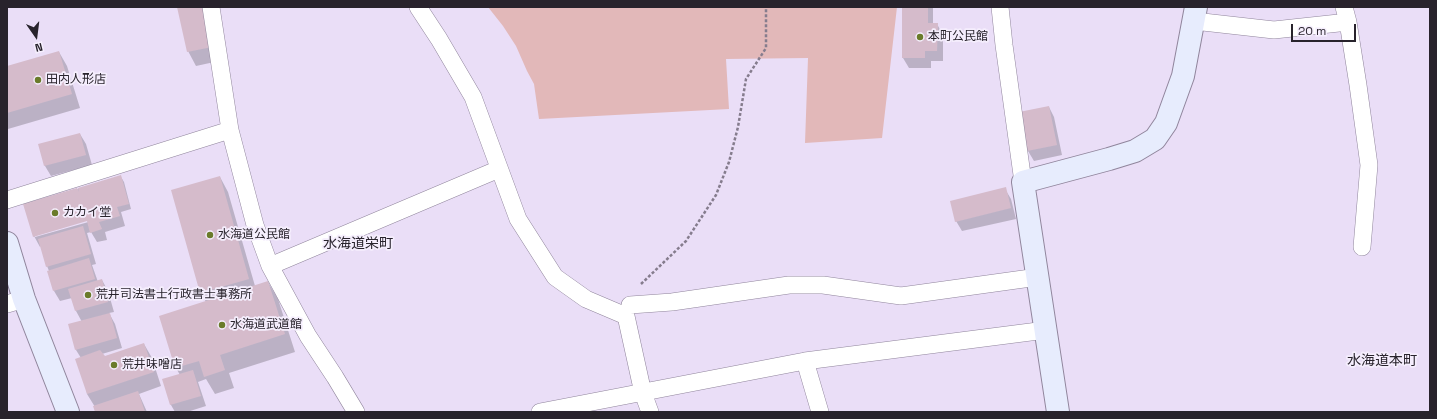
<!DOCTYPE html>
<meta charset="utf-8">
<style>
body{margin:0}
#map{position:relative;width:1437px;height:419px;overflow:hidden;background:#eadef7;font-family:"Space Grotesk",sans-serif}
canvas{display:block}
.frame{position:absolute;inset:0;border:8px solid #28232c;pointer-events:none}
.north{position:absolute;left:16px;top:16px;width:40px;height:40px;-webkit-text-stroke:3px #f5eefd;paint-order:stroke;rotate:166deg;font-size:11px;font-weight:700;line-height:16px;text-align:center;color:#28232c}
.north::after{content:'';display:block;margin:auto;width:14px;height:18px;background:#28232c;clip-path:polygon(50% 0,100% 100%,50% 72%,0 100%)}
.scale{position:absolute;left:1291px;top:24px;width:65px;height:18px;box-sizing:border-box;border:2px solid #28232c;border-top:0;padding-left:5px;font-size:12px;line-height:14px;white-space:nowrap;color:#28232c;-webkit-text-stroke:3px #f5eefd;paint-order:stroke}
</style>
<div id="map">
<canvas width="1437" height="419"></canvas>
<div class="frame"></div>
<div class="north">N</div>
<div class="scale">20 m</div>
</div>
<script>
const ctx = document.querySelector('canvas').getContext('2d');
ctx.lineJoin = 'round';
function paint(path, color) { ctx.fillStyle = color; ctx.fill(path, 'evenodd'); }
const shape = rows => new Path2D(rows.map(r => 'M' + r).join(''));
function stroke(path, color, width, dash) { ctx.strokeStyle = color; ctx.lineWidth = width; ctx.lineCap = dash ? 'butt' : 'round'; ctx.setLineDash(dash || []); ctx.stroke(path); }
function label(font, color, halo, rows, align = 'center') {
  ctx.font = font + ' "Space Grotesk","Noto Sans JP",sans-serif'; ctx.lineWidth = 3.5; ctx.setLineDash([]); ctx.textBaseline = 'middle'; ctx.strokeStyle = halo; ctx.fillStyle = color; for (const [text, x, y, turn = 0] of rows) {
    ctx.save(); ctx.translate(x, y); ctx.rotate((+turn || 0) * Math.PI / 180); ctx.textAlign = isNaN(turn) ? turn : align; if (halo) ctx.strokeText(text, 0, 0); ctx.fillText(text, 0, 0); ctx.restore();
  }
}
paint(shape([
 [488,7,897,7,882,138,805,143,808,58,726,59,729,109,539,119,534,84,527,71,516,46,503,26]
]), '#e2b8b9');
paint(shape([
 [178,7,219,61,196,66,188,51],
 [903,7,933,7,933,24,937,24,943,35,943,61,931,61,931,68,909,68,903,58],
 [59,52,67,66,80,108,8,129,7,67],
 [1049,107,1054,117,1062,155,1034,161,1028,151,1020,113],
 [80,134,86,144,92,165,51,176,45,166,39,145],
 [121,177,124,182,131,209,121,212,125,226,105,232,107,240,97,242,91,232,87,233,96,264,92,265,98,282,102,280,108,291,114,312,109,313,115,324,122,348,102,354,104,357,144,344,152,358,161,386,139,394,147,412,96,412,95,407,87,394,81,358,76,350,82,322,76,311,72,298,60,301,54,291,49,271,47,266,41,246,40,247,34,236,24,204],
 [91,219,92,221,35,237,35,235],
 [220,177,228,192,255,286,268,282,278,299,295,352,229,373,234,388,215,394,206,379,198,382,206,406,187,412,175,412,171,405,163,380,180,375,176,368,160,317,206,302,201,293],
 [1005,189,1011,199,1016,219,962,231,956,221]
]), '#0003');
paint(shape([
 [177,7,203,7,212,47,187,52],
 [902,7,928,7,928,23,938,23,937,51,925,51,925,58,902,58],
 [59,51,72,94,7,113,7,66],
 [1049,106,1057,145,1027,151,1019,112],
 [80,133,86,155,44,166,38,144],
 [121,175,129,204,117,207,120,216,99,222,102,229,90,233,87,221,33,237,23,204,77,188,79,192,78,188],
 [220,176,249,279,200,293,171,190],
 [1006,187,1011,208,955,222,950,201],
 [83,226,91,254,46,267,38,239],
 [89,258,95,279,53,291,47,271],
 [102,279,108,302,75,311,68,289],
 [268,281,285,334,220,355,225,370,204,377,199,361,175,368,159,316],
 [110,313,117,338,75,350,68,324],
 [144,343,154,372,87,394,75,359,100,350,105,356],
 [193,370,201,396,170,405,162,379],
 [138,391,145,412,95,412,93,406]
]), '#d5bbcb');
const street = shape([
 [211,7,230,130,255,225,270,266,308,336,335,377,356,412],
 [418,7,439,39,473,97,518,219,555,277,586,299,626,316,643,393,650,412],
 [1000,7,1004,45,1023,182],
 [1344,7,1348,22,1358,85,1369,165,1362,247],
 [1194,21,1274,30,1348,22],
 [7,200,230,130],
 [270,266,499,169],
 [7,304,24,299],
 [630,305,672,302,789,285,823,285,901,296,1038,277],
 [805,361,820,412],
 [540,412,805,361,1046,330]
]);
const secondary = shape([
 [7,243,24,299,68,412],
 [1058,412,1023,182,1109,159,1135,151,1155,139,1166,123,1183,76,1196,7]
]);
stroke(street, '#90859c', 18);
stroke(secondary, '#90859c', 24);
stroke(shape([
 [641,284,686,241,716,195,729,162,738,127,746,79,766,48,766,7]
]), '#857c8d', 2.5, [3, 2]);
stroke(street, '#fff', 17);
stroke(secondary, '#e7ecfd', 22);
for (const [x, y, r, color] of [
 [920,37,4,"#6a7b2a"],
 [38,80,4,"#6a7b2a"],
 [55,213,4,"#6a7b2a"],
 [210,235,4,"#6a7b2a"],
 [88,295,4,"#6a7b2a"],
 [222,325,4,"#6a7b2a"],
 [114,365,4,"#6a7b2a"]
]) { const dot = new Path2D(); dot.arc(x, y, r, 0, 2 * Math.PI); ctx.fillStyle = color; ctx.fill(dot); stroke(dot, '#f5eefd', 1.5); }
label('12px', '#28232c', '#f5eefd', [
 ["本町公民館",928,37],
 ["田内人形店",46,80],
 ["カカイ堂",63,213],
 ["水海道公民館",218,235],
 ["荒井司法書士行政書士事務所",96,295],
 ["水海道武道館",230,325],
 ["荒井味噌店",122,365]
], 'left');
label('14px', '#28232c', '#f5eefd', [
 ["水海道栄町",358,244],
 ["水海道本町",1382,361]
]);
</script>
